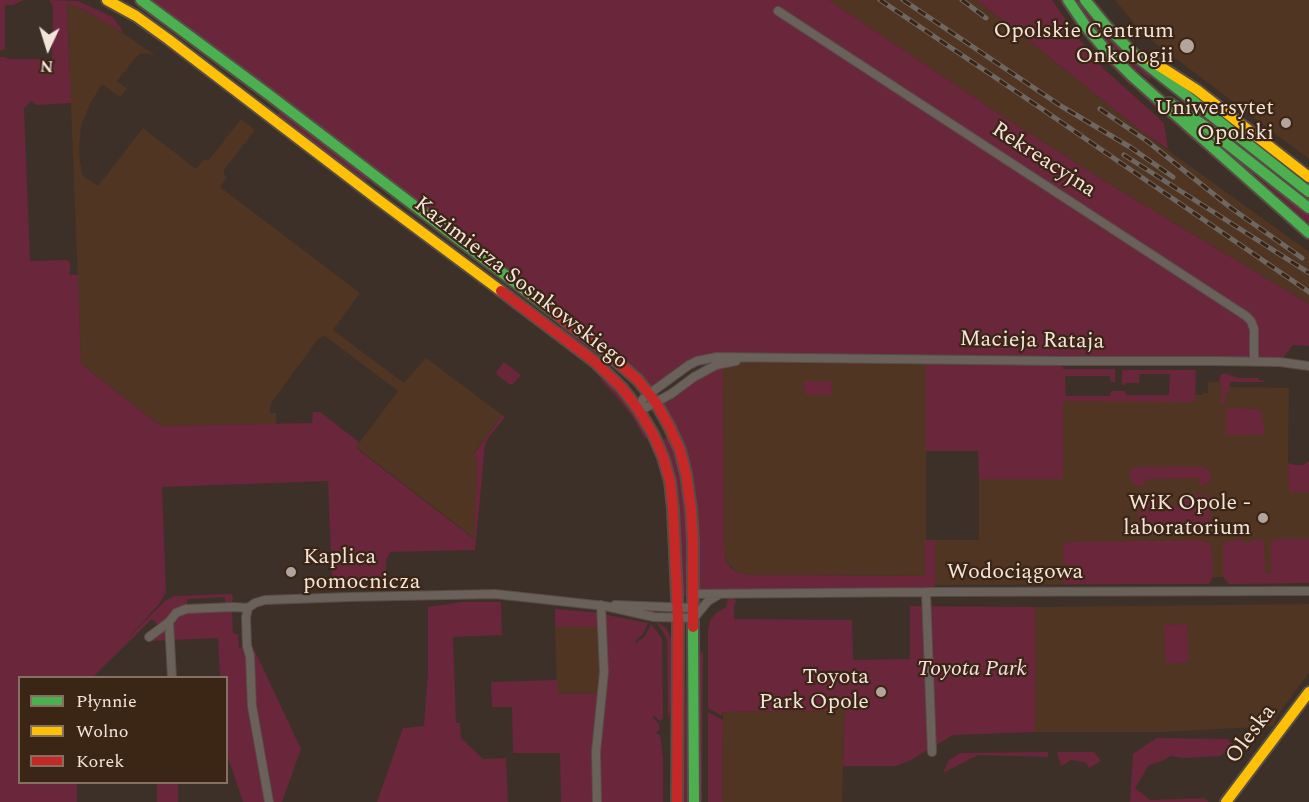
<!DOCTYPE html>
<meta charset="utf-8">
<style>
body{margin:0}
#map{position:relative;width:1309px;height:802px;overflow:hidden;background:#3d3028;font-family:Spectral,serif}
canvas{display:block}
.legend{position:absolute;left:18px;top:676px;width:210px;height:108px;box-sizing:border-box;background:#3b2515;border:2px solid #857164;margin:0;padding:8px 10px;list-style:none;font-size:18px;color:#f3e4da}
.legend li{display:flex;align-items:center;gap:12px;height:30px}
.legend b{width:30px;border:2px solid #857164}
.north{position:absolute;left:18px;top:18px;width:60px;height:60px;-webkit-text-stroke:4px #3b2515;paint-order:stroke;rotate:184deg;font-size:16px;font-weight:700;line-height:24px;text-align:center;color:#f3e4da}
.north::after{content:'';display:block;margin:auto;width:21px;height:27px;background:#f3e4da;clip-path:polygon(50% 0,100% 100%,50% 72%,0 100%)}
</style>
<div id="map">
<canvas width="1309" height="802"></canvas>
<ul class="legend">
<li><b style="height:8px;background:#4caf50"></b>Płynnie</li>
<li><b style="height:8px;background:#ffc107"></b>Wolno</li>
<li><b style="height:8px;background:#c62828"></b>Korek</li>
</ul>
<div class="north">N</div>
</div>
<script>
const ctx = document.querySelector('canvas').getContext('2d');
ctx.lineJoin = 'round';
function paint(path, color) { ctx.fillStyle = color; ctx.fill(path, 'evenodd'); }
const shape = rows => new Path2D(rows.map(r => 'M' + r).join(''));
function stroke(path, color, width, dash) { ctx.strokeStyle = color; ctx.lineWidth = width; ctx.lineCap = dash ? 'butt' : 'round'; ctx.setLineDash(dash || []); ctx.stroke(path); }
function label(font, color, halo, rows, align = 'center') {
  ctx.font = font + ' Spectral,serif'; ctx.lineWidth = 4.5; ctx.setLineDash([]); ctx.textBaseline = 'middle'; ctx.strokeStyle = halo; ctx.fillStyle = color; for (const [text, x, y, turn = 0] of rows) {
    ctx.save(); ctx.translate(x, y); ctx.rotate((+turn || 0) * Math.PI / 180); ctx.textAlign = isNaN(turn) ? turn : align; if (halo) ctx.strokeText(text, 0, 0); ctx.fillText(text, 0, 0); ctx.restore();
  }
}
paint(shape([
 [829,0,976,0,1022,35,1140,130,1309,252,1309,304,1111,185,1010,121],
 [1115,0,1309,0,1309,159,1142,33],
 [67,4,82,9,114,27,156,56,146,53,140,54,135,58,117,81,127,89,120,97,102,84,90,104,81,126,79,152,82,175,98,186,143,128,196,169,204,160,209,160,241,119,255,130,224,170,224,175,227,177,220,187,360,293,333,330,404,383,426,358,502,415,473,454,477,458,475,539,356,447,398,391,325,336,318,339,272,402,270,408,270,413,276,413,276,424,161,426,81,364],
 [755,358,926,359,926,576,751,575,737,572,727,563,724,552,723,362],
 [1208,382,1230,382,1230,387,1289,388,1288,463,1309,470,1309,583,1229,584,1223,577,1213,577,1209,584,935,585,935,540,979,540,979,479,1063,479,1063,401,1195,401,1195,393,1196,395,1202,395,1203,393,1208,393],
 [1309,604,1309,673,1276,717,1274,726,1165,732,1035,732,1035,607],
 [601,626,603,693,557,694,555,627],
 [829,699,845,700,842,802,724,802,722,800,723,712,828,711]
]), '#4f3522');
paint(shape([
 [0,0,24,0,13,5,5,5,5,49,0,51],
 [49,0,78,1,113,17,122,30,122,32,82,9,67,4,71,103,36,105,32,101,24,108,30,261,67,260,70,263,70,275,78,275,81,364,161,426,312,423,313,412,320,412,359,442,356,448,474,539,477,458,473,455,502,415,505,417,488,438,485,445,475,550,390,552,386,560,386,579,384,581,332,583,328,481,162,487,166,592,160,603,125,641,165,601,174,596,231,594,233,596,232,603,225,604,225,597,187,599,187,613,232,611,233,632,235,634,238,634,239,648,252,645,301,749,282,802,243,802,227,755,226,678,220,677,218,638,150,641,149,637,161,628,152,619,93,677,20,678,20,782,77,783,77,802,0,802,0,57,4,57,9,59,52,59,53,11,53,6],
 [141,0,829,0,1010,121,1111,185,1309,304,1309,346,1293,345,1280,362,1061,361,1063,369,1115,369,1115,382,1111,382,1110,376,1065,376,1066,396,1110,396,1111,391,1125,391,1126,395,1169,395,1170,374,1140,374,1139,383,1125,383,1125,385,1122,385,1122,370,1196,370,1195,402,1063,401,1063,479,979,479,978,451,926,451,926,360,702,359,649,394,638,380],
 [976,0,1052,0,1080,40,1104,69,1164,123,1168,149,1140,130,1022,35],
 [1059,0,1062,0,1092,42,1114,66,1131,81,1131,86,1101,56,1080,31],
 [1074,0,1079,0,1109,36,1125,52,1152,75,1149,79,1122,58,1103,40],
 [1136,90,1142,91,1221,162,1220,164],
 [280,111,368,178,365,183,277,115],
 [1204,131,1309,216,1309,223,1254,174,1252,176,1203,133],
 [562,325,616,365,637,388,637,389,617,371,591,351,559,328],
 [504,362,521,375,513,384,509,384,496,374,497,371],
 [723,362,724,552,727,563,731,568,737,572,751,575,925,576,925,540,935,540,935,592,693,594,686,474,656,403],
 [1221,374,1227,374,1238,378,1258,378,1258,380,1265,381,1265,382,1230,382,1229,392,1225,392,1225,404,1221,404,1221,382,1219,382],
 [597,376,617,390,633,409,650,437,645,439,632,416,616,396],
 [804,381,831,381,832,395,805,395],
 [1226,408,1257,409,1261,412,1262,421,1264,426,1264,435,1226,435],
 [669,437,677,457,683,481,687,539,687,596,682,596,679,516,675,475,662,440],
 [1306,462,1309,462,1309,492,1289,492,1288,463,1294,465,1304,465],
 [1137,467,1202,467,1209,470,1211,478,1209,482,1204,485,1199,486,1199,478,1145,479,1145,486,1138,486,1132,483,1129,474,1131,470],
 [1156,494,1163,495,1165,497,1165,506,1184,506,1185,500,1187,496,1195,494,1204,495,1209,497,1211,504,1210,527,1207,530,1201,533,1184,530,1146,529,1139,531,1139,496],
 [1240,539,1245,543,1249,543,1253,539,1264,540,1265,574,1271,573,1271,543,1273,539,1309,539,1309,583,1229,584,1223,577,1223,544,1228,541],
 [1203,540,1210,544,1212,552,1213,577,1209,584,1064,584,1063,546,1068,542],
 [728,598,733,598,736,601,734,606,734,619,852,620,853,660,910,659,910,606,1035,607,1035,732,953,735,909,761,896,766,843,766,845,700,829,699,829,711,723,712,723,711,722,716,708,708,708,630,711,619,716,613,726,607],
 [461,602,501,602,502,635,453,637,456,723,460,723,461,738,483,759,506,758,508,802,377,802,403,728,424,726,428,672,428,607],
 [555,609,592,612,648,623,643,634,635,641,636,643,645,636,651,624,662,638,663,718,660,721,653,715,653,718,659,724,659,731,657,731,657,734,660,735,663,758,663,802,561,802,560,753,513,753,512,707,492,707,491,682,557,680,558,694,602,693,601,627,555,627],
 [656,621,666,628,672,640,673,684,669,718,668,718,667,639],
 [1187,624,1189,662,1166,664,1164,625],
 [683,632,685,632,685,675,688,727,689,802,683,802,682,679],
 [701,650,703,653,702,802,699,802,698,673],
 [708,712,723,720,722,800,724,802,708,802],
 [1156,738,1228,739,1233,745,1221,756,1184,758,1171,756,1162,761,1149,765,1135,788,1150,800,1204,798,1209,802,1130,802,1133,754],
 [1048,752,1048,757,978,755,943,773,949,760,960,753],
 [1057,752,1094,752,1101,761,1089,768,1086,763,1079,761,1071,760,1061,766],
 [157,783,178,783,178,802,157,802]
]), '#6a263b');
const street = shape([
 [778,11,1246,316,1251,321,1254,329,1254,362],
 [638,409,643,399,649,394,689,365,697,361,717,357,1061,361,1214,361,1280,362,1309,366],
 [638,409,647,407,671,394,694,377,716,365,736,361],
 [926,592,932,752],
 [693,594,926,592,1309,591],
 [615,605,693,608],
 [149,637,169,622],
 [172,678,169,622,176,613,186,609,234,607,248,608],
 [269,802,252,706,250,656,247,646,246,617,248,608,255,603,265,600,350,597,495,594,605,606,654,617,694,618,708,601,720,594],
 [597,802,596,752,604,672,601,605]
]);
const fast = shape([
 [141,0,268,94,551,310],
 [1068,0,1087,28,1103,47,1132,76,1309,233],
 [1085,0,1107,27,1136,56,1309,192],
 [1169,103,1202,124,1309,208],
 [693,627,694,802]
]);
const slow = shape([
 [107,0,136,16,168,39,380,201,501,291],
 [1150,60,1197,90,1309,177],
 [1226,802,1309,692]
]);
const jam = shape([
 [501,291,595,362,622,388,638,409,653,434,663,457,670,481,673,509,678,618,677,802],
 [551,310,600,347,638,380,656,403,669,426,680,450,686,474,691,509,693,541,693,627]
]);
stroke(street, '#584d46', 10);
stroke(fast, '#584d46', 14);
stroke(slow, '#584d46', 14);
stroke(jam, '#584d46', 14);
stroke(street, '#6b615b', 8);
stroke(fast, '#4caf50', 10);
stroke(slow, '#ffc107', 10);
stroke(jam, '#c62828', 10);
const rail = shape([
 [880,0,1042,109,1309,292],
 [903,0,1061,106,1130,147,1173,177],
 [962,0,986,18],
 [1100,109,1147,141,1231,208,1302,258],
 [1124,155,1309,273]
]);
stroke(rail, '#6e6660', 5);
stroke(rail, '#3b2515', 3, [9]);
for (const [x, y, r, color] of [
 [1187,46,8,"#b3a59c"],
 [1286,123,6,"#b3a59c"],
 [1263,518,6,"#b3a59c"],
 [291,572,6,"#b3a59c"],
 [881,692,6,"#b3a59c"]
]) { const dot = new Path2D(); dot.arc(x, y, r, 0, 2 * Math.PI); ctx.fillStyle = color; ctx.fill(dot); stroke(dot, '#3b2515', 2); }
label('22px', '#f3e4da', '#3b2515', [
 ["Opolskie Centrum",1174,33],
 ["Onkologii",1174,58],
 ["Uniwersytet",1274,110],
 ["Opolski",1274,135],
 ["WiK Opole -",1251,505],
 ["laboratorium",1251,530],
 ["Kaplica",303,559,"left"],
 ["pomocnicza",303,584,"left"],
 ["Toyota",869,679],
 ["Park Opole",869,704]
], 'right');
label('22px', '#f3e4da', '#3b2515', [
 ["Rekreacyjna",1043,161,33],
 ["Kazimierza Sosnkowskiego",520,284,38],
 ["Macieja Rataja",1032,342,1],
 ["Wodociągowa",1015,574],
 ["Oleska",1252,735,-53]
]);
label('italic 22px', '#f7dde2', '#3b2515', [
 ["Toyota Park",972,671]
]);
</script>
